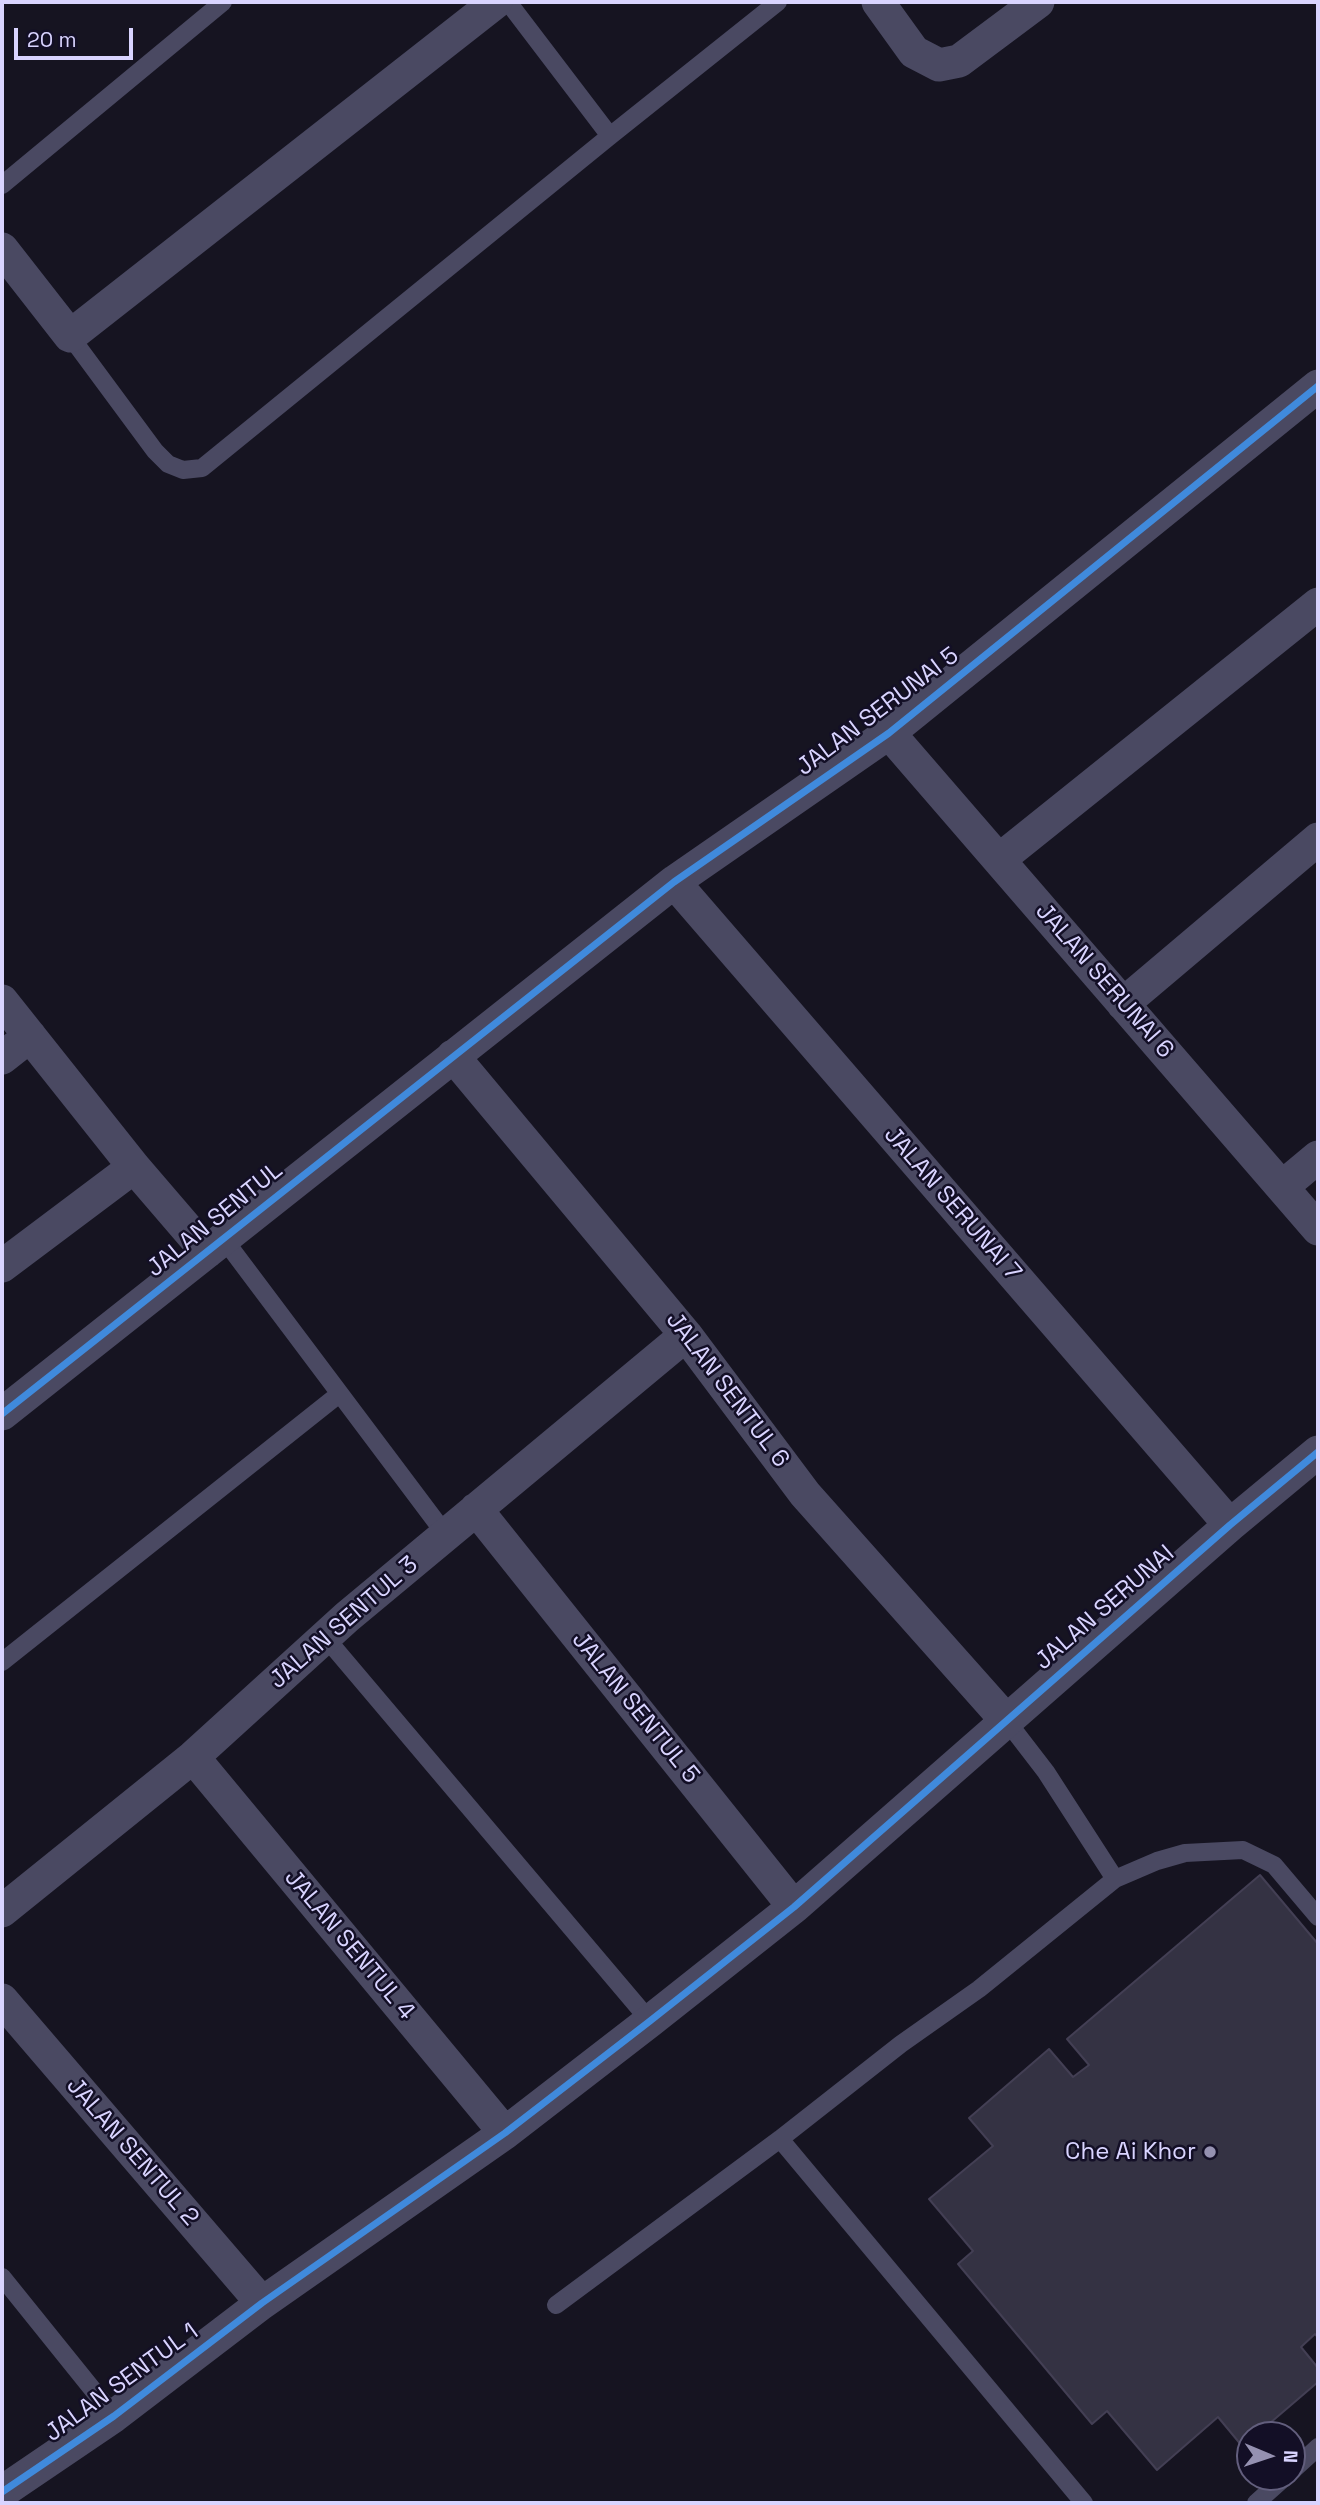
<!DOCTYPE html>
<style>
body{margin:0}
#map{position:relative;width:1320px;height:2505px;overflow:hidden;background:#161421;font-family:"Space Grotesk",sans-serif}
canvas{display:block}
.frame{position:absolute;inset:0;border:4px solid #d9d4ff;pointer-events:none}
.north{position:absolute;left:1236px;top:2421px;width:70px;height:70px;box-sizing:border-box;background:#130f26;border:2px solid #625e7d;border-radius:50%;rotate:92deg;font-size:19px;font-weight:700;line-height:28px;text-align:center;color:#d9d4ff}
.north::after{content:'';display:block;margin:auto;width:24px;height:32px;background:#9591b1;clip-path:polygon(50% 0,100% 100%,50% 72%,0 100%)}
.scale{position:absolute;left:14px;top:28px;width:119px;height:32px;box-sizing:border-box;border:4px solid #d9d4ff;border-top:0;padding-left:9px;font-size:21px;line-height:24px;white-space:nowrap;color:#d9d4ff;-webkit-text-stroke:5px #130f26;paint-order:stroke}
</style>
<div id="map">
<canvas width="1320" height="2505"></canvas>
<div class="frame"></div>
<div class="north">N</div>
<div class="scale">20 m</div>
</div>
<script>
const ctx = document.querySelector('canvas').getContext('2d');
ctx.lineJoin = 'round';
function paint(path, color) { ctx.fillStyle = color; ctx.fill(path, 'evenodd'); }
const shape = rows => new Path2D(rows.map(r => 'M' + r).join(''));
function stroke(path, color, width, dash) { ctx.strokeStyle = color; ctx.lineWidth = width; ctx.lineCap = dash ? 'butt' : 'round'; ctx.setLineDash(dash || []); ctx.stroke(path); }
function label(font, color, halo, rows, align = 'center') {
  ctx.font = font + ' "Space Grotesk",sans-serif'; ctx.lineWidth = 5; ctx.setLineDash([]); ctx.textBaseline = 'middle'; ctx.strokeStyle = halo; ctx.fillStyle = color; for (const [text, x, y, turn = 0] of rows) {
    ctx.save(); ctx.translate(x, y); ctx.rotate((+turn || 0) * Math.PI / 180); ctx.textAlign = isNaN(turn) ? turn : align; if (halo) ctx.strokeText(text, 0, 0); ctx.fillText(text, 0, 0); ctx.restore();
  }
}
const building = shape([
 [1260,1875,1318,1944,1318,2338,1315,2334,1301,2347,1318,2368,1318,2382,1256,2435,1250,2435,1250,2440,1242,2446,1218,2417,1157,2470,1107,2411,1092,2424,958,2264,973,2251,929,2199,993,2146,969,2118,1049,2049,1073,2077,1089,2065,1067,2039,1260,1875]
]);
paint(building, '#343243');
stroke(building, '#433f54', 2);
stroke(shape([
 [508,2,610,136],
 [2,185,223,2],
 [70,336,155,451,168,464,183,470,202,468,610,136,778,2],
 [223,1238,446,1535],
 [325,1637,650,2021],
 [2,1662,338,1395],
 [1115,1879,1157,1861,1185,1853,1243,1850,1274,1865,1318,1917],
 [780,2139,1084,2503],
 [2,2277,114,2416],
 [556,2305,780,2139,901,2044,979,1989,1115,1879,1046,1772,1006,1720],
 [1292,2471,1318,2447],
 [1256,2503,1285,2477]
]), '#4a4962', 18);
stroke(shape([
 [878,2,914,52,939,65,959,61,1038,2],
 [2,249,70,336,496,2],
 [889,733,1318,1229],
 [1000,859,1318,604],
 [674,882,1230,1525],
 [2,1001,134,1167,207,1252],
 [1123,1004,1318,839],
 [453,1056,686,1335,805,1494,1006,1720],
 [2,1058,30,1036],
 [1282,1187,1318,1157],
 [2,1266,134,1167],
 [2,1414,674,882,889,733,1318,386],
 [476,1509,794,1907],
 [193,1757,505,2133],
 [2,1911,193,1757,347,1617,686,1335],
 [2,2000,262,2303],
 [2,2492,114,2416,262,2303,505,2133,650,2021,794,1907,1230,1525,1318,1452]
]), '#4a4962', 33);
stroke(shape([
 [2,1414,674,882,889,733,1318,386],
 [2,2492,114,2416,262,2303,505,2133,650,2021,794,1907,1230,1525,1318,1452]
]), '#408adc', 7);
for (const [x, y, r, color] of [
 [1210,2152,7,"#9591b1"]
]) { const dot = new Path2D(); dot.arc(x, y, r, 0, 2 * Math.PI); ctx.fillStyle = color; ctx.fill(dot); stroke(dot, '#130f26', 2.5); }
label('24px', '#d9d4ff', '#130f26', [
 ["JALAN SERUNAI 5",878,712,-37],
 ["JALAN SERUNAI 6",1104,981,49],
 ["JALAN SERUNAI 7",952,1204,49],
 ["JALAN SENTUL",215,1220,-39],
 ["JALAN SENTUL 6",727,1390,53],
 ["JALAN SERUNAI",1105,1608,-41],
 ["JALAN SENTUL 3",344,1623,-41],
 ["JALAN SENTUL 5",635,1708,51],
 ["JALAN SENTUL 4",349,1945,50],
 ["JALAN SENTUL 2",132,2152,49],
 ["JALAN SENTUL 1",122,2383,-36]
]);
label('24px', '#d9d4ff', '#130f26', [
 ["Che Ai Khor",1196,2152]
], 'right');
</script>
